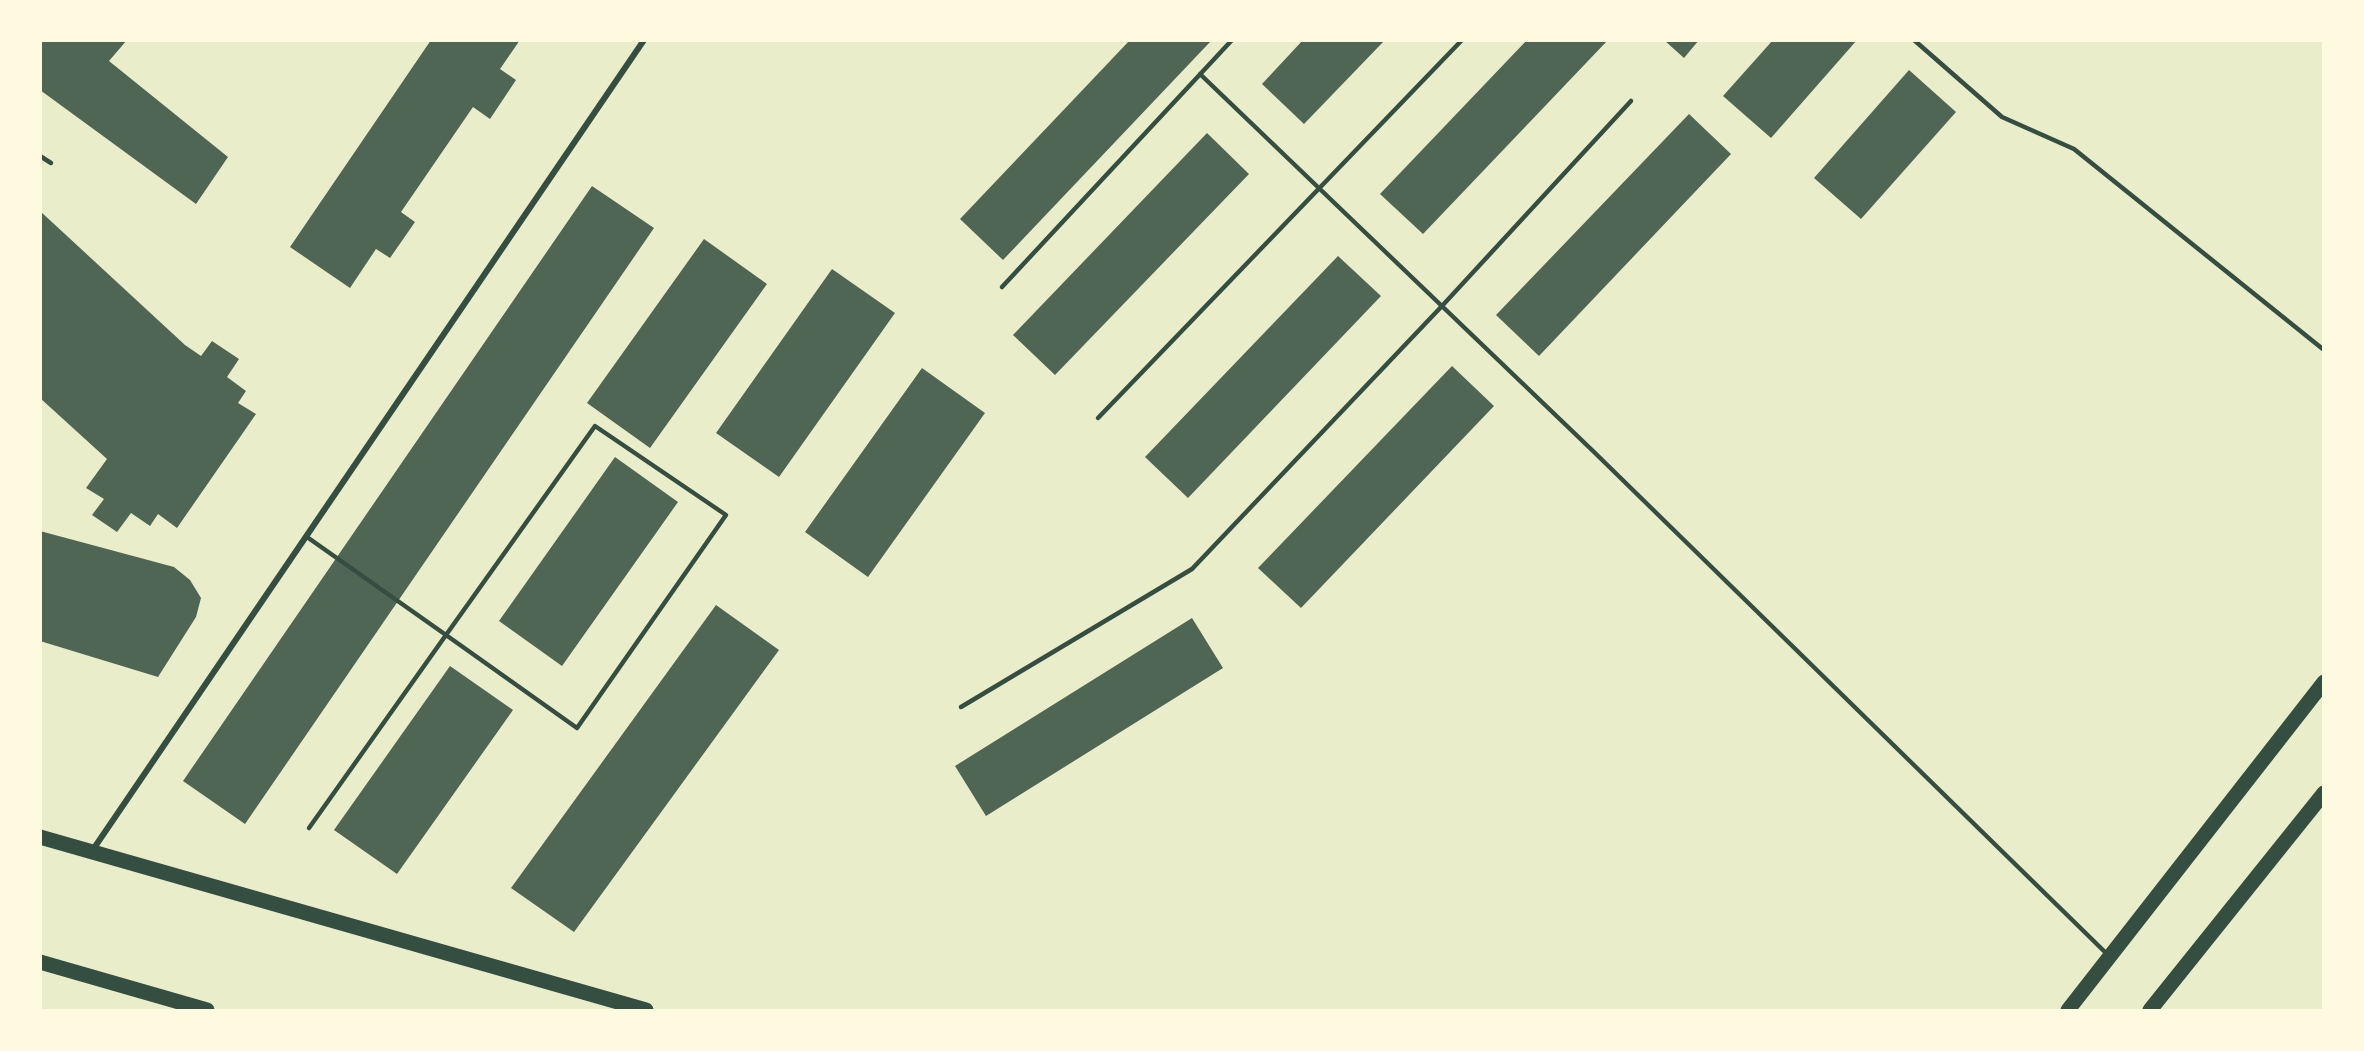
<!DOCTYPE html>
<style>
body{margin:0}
#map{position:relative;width:2364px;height:1051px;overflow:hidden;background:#e9edc9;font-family:Karla,sans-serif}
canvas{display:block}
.frame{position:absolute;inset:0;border:42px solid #fefae0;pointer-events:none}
</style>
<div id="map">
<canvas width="2364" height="1051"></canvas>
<div class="frame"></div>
</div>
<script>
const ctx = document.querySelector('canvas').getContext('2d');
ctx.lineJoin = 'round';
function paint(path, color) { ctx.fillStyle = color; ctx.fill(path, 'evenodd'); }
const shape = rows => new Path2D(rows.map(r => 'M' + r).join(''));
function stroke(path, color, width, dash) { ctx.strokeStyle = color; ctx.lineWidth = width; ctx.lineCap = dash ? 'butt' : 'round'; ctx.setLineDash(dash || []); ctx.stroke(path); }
paint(shape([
 [40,40,127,40,109,61,228,157,196,204,40,90],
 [431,40,520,40,500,69,516,80,490,119,473,107,401,212,415,222,390,258,376,249,350,288,290,247],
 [1130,40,1210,42,1003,260,960,219],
 [1303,40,1385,40,1304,124,1262,84],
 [1527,40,1608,40,1423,234,1380,194],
 [1664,40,1699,40,1684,58],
 [1773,40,1857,40,1771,138,1723,96],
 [1909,70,1956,112,1861,219,1814,178],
 [1689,114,1731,154,1539,356,1496,315],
 [1207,133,1249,174,1055,375,1013,335],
 [592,186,654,228,245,824,183,781],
 [40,211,185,345,201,356,212,341,239,359,227,377,246,391,238,403,256,414,177,528,158,514,150,526,131,513,117,532,92,515,104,499,86,488,107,459,40,398],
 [704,239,767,284,650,448,587,403],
 [1338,256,1381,296,1188,498,1145,457],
 [832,269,895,313,779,477,716,433],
 [1452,366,1494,406,1301,608,1258,568],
 [922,368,985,413,868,577,805,532],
 [615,457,678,502,562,666,499,621],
 [40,531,174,567,190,580,201,598,196,617,158,677,40,641],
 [716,605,779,650,574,932,511,888],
 [1192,618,1223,668,986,816,955,766],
 [450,666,513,710,397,874,334,830]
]), '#4f6655');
stroke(shape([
 [1914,40,2002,117,2074,149,2324,350],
 [1200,74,1593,451,2107,954],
 [40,156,51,163],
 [1002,287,1232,40],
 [1098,418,1462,40],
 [307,537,446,635,577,728,726,515,595,426,446,635,309,828],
 [961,707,1192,569,1442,306,1631,101]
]), '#344e41', 4.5);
stroke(shape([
 [92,851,644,40]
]), '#344e41', 6);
stroke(shape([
 [40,837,646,1010],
 [40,962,207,1010],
 [2068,1010,2324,682],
 [2150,1010,2324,793]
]), '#344e41', 15);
</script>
